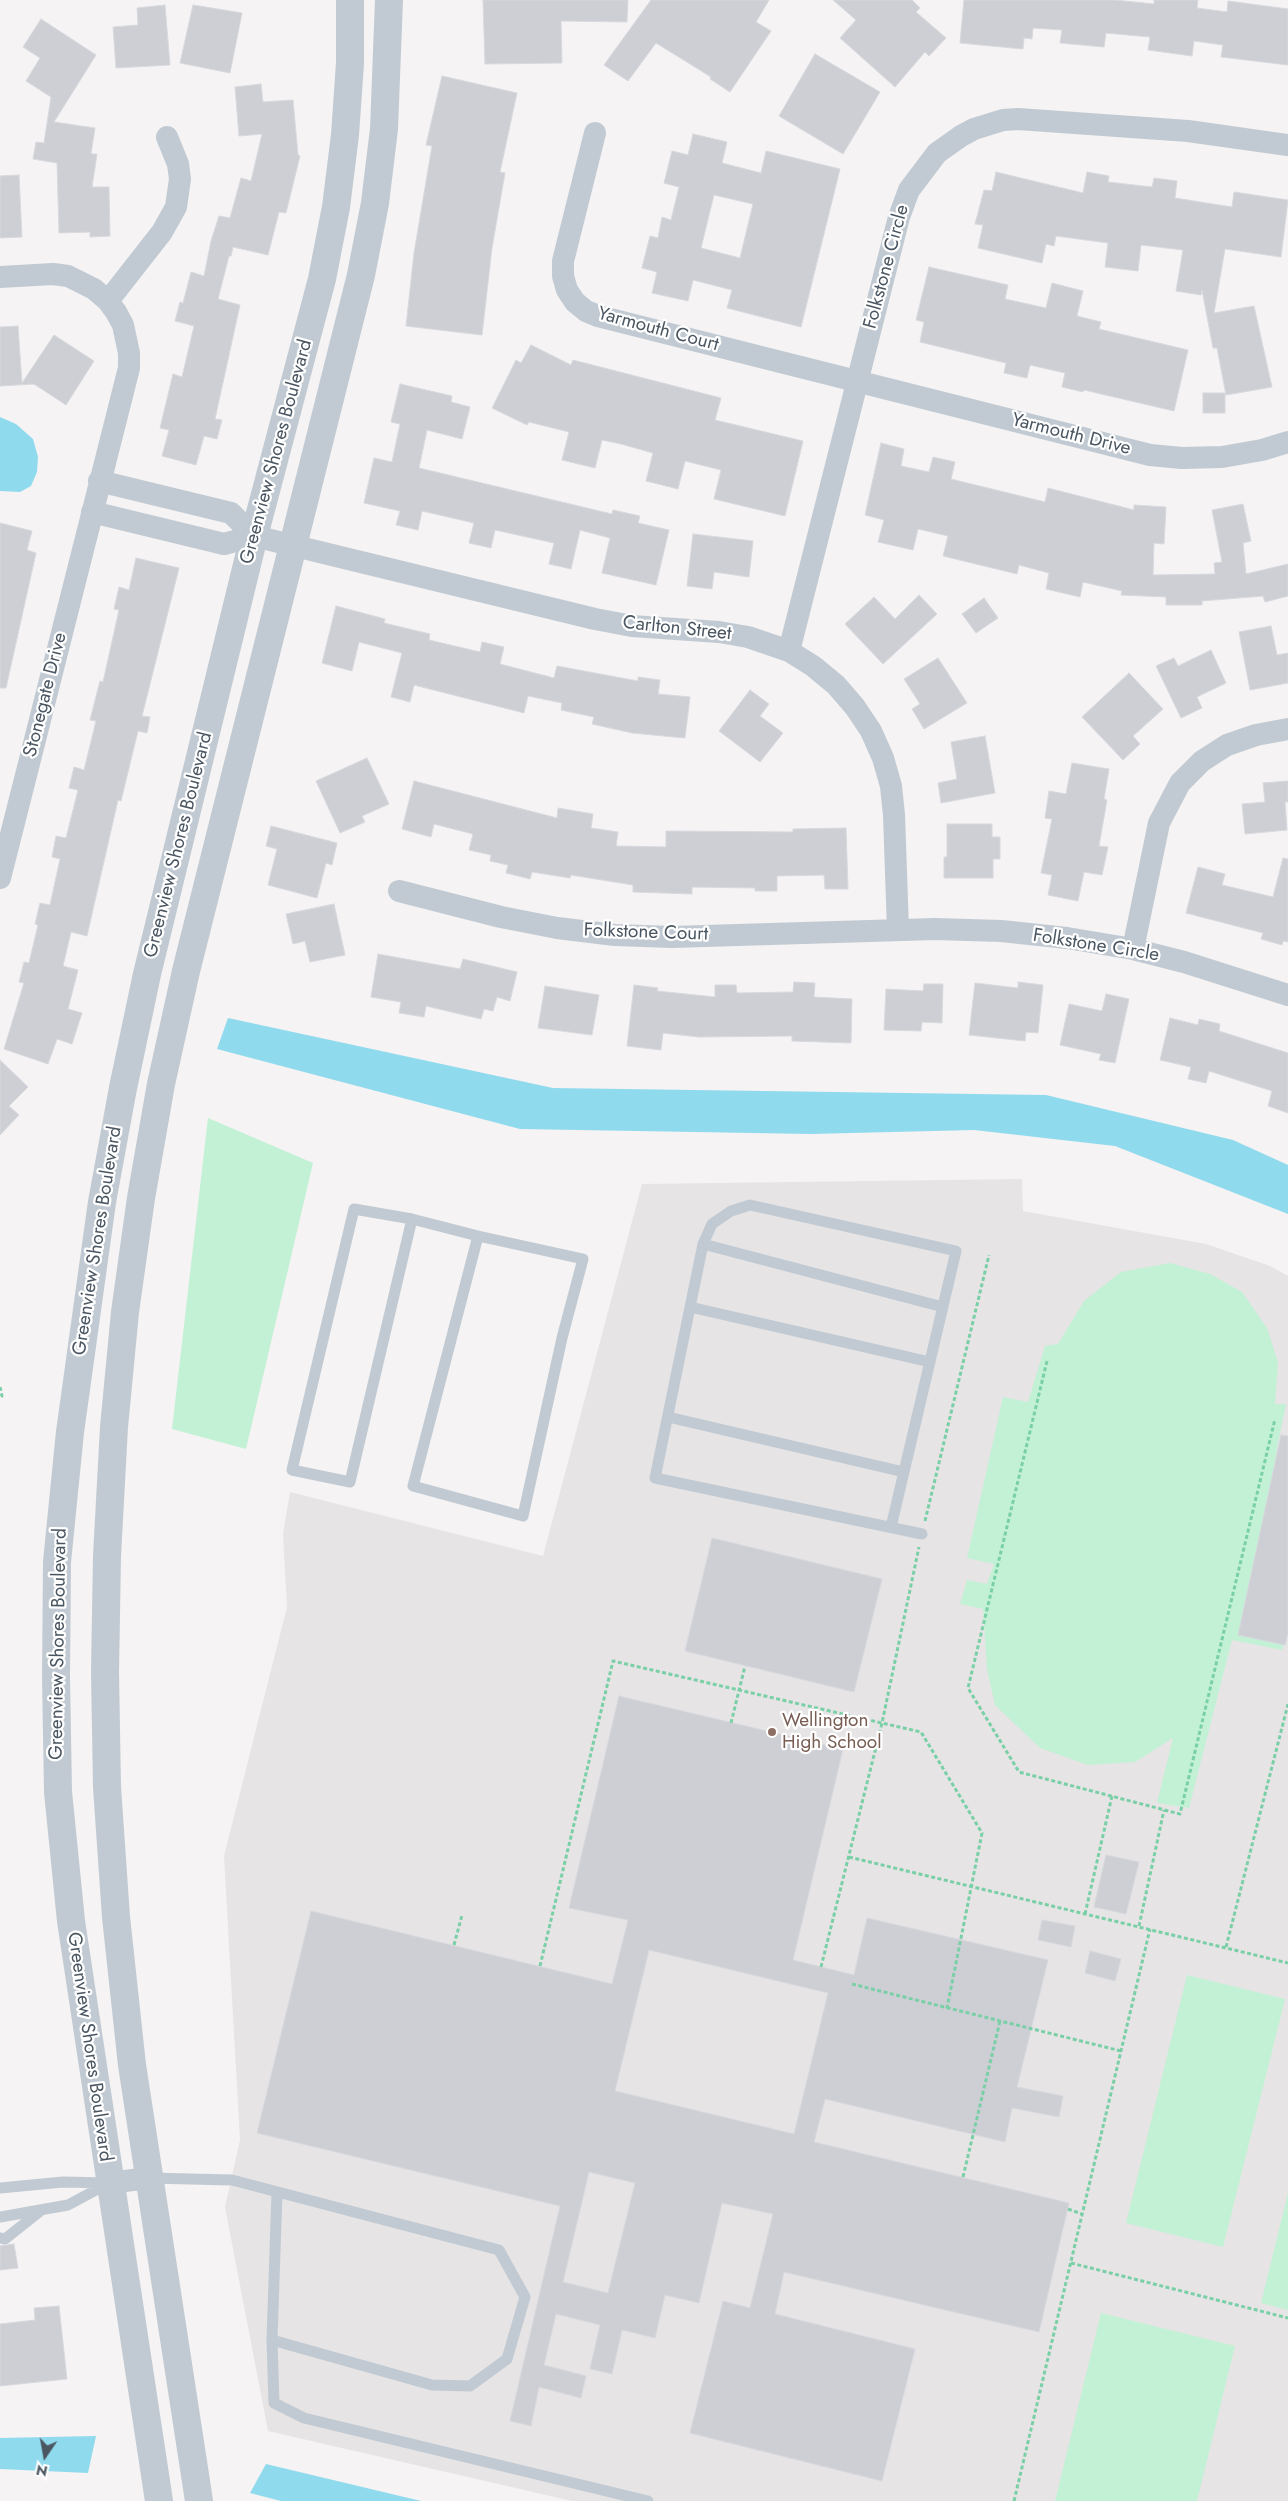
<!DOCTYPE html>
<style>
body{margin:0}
#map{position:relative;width:1288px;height:2501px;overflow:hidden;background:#f5f3f3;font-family:Jost,sans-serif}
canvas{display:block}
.north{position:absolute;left:20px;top:2431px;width:50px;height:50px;-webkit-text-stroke:4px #fff;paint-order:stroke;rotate:192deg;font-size:14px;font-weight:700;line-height:20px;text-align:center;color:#4a5661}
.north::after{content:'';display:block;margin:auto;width:18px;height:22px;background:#4a5661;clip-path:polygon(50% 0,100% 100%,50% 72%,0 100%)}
</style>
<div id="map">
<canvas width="1288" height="2501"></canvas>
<div class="north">N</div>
</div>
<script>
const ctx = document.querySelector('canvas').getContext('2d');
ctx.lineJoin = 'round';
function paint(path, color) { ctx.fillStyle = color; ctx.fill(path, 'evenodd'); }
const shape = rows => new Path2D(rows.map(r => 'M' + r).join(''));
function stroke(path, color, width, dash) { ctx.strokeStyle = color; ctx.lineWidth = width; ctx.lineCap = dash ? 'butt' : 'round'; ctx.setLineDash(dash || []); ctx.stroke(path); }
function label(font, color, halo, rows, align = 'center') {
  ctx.font = font + ' Jost,sans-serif'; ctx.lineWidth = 4.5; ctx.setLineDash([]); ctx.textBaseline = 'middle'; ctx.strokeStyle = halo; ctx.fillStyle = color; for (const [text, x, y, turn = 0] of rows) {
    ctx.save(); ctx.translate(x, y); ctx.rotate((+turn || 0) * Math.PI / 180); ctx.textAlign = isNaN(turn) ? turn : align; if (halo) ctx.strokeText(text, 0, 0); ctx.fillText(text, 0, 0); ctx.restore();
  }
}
paint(shape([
 [1022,1179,1023,1211,1206,1244,1270,1266,1288,1276,1288,2501,572,2501,268,2431,225,2207,240,2140,224,1856,287,1607,283,1534,290,1492,543,1556,642,1184]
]), '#e6e4e5');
paint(shape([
 [208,1118,313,1163,246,1449,172,1429],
 [1170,1263,1210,1274,1242,1292,1267,1328,1278,1363,1275,1404,1286,1404,1276,1453,1288,1456,1288,1625,1282,1650,1232,1640,1189,1808,1157,1803,1173,1738,1135,1762,1088,1765,1040,1748,995,1705,987,1669,983,1609,960,1604,967,1580,987,1584,994,1564,967,1558,1003,1397,1028,1402,1045,1346,1058,1344,1084,1301,1121,1272],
 [1187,1975,1285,1999,1223,2247,1126,2223],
 [1288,2193,1288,2310,1261,2303],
 [1101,2313,1235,2346,1197,2501,1055,2501]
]), '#c3f1d5');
paint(shape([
 [0,417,16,424,33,439,38,457,37,472,31,486,20,492,0,491],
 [228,1018,553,1088,1046,1095,1233,1140,1288,1165,1288,1214,1115,1146,974,1130,811,1134,520,1129,217,1049],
 [96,2436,88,2473,0,2469,0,2438],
 [266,2464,421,2501,281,2501,250,2493]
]), '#90daee');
const building = shape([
 [483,0,628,0,627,22,561,21,562,63,485,64,483,0],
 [651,0,769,0,756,22,771,31,730,92,710,79,711,77,656,43,628,81,604,65,651,0],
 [833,0,912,0,920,8,916,12,946,38,929,56,925,52,895,87,840,38,856,20,833,0],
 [964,0,1115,0,1154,4,1154,0,1198,0,1197,8,1227,12,1228,1,1288,9,1288,65,1221,57,1223,45,1194,41,1192,56,1148,50,1150,37,1106,33,1104,47,1060,43,1062,30,1033,28,1032,39,1024,38,1023,49,960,43,964,0],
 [165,5,170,65,116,68,113,27,138,25,137,8,165,5],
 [193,5,242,13,230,73,180,63,193,5],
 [41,19,96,55,54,122,95,128,91,154,97,154,92,187,109,187,110,236,90,237,90,232,59,233,57,163,33,159,36,142,44,143,51,97,26,81,40,58,23,47,41,19],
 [815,54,880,92,843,154,779,116,815,54],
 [442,76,517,93,500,172,505,173,492,248,482,335,406,326,414,253,432,146,426,145,442,76],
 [261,84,263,102,293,100,298,155,300,156,286,213,279,212,268,255,233,247,231,256,229,256,218,299,240,305,215,419,222,420,217,439,204,436,196,465,162,456,169,430,160,428,173,374,182,377,194,326,175,321,180,302,183,303,191,272,204,276,211,241,219,216,230,218,241,178,251,181,262,134,239,136,235,87,261,84],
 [693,134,727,142,722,163,761,173,766,151,840,169,801,327,727,308,732,290,693,280,688,301,652,293,657,272,642,268,650,236,658,238,662,217,671,220,679,187,664,183,672,151,688,155,693,134],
 [714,195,753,204,740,258,701,248,714,195],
 [996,172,1083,193,1087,172,1109,176,1108,182,1152,187,1154,178,1177,181,1175,198,1232,207,1234,192,1288,200,1281,257,1225,249,1214,313,1254,306,1272,387,1226,395,1217,348,1213,348,1202,290,1201,295,1176,291,1183,250,1141,245,1138,271,1105,267,1108,243,1056,236,1054,246,1046,244,1042,263,978,248,983,225,975,224,984,190,992,191,996,172],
 [19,175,22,237,0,238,0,176,19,175],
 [929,267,1008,285,1005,299,1046,308,1052,283,1083,291,1077,316,1101,322,1099,329,1188,350,1174,411,1084,390,1083,392,1062,387,1065,373,1030,365,1027,378,1004,373,1006,363,920,342,924,322,916,320,929,267],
 [18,326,22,383,54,335,94,361,66,405,34,384,0,386,0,327,18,326],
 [531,345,571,365,573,360,721,398,715,420,803,441,785,516,714,499,721,470,685,461,678,489,646,481,653,453,621,444,602,440,595,468,562,460,569,432,529,422,527,425,492,408,516,360,521,363,531,345],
 [400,384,452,396,451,402,470,407,462,439,427,430,419,468,612,514,613,510,640,516,638,523,669,530,656,585,602,573,610,538,580,530,571,569,549,564,554,543,495,530,491,548,469,543,474,523,422,511,418,530,396,525,400,511,364,503,374,458,392,462,400,424,391,422,400,384],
 [1203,393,1225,393,1225,413,1203,413,1203,393],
 [881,443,904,449,901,466,929,472,933,457,955,462,951,479,1045,502,1048,488,1134,510,1134,505,1166,507,1164,544,1154,543,1153,575,1215,574,1214,563,1222,562,1212,510,1243,504,1251,541,1243,543,1246,574,1288,564,1288,596,1265,602,1263,596,1202,601,1202,605,1166,605,1166,597,1121,595,1122,591,1083,582,1080,597,1046,589,1049,573,1019,565,1017,574,943,556,948,536,918,529,913,550,878,542,884,520,865,515,881,443],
 [0,523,32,531,27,550,36,553,6,688,0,688,0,523],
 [693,534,753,541,749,577,714,572,712,589,687,586,693,534],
 [136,558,179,568,142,716,150,717,147,733,138,731,121,801,118,800,87,936,71,932,63,966,78,970,68,1009,82,1013,72,1044,57,1039,48,1064,4,1049,24,983,19,982,24,962,29,963,38,925,35,924,40,903,50,905,60,859,52,857,56,836,66,838,78,790,69,788,74,767,84,770,96,721,90,720,100,681,103,682,119,610,114,609,119,587,129,590,136,558],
 [919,595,937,614,883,664,845,624,874,597,895,619,919,595],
 [984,598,998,618,976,633,962,614,984,598],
 [336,606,385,619,384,623,430,634,429,640,480,652,482,642,504,647,500,664,554,678,557,666,638,681,638,677,660,680,658,694,690,697,685,738,632,733,592,724,594,717,561,710,562,703,528,696,524,713,414,685,410,702,391,697,402,653,359,642,352,671,322,663,336,606],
 [1271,626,1277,655,1288,653,1288,683,1250,690,1239,632,1271,626],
 [1211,650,1226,683,1197,697,1202,708,1181,718,1156,666,1174,658,1178,666,1211,650],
 [938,658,967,703,924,729,912,709,920,704,904,679,938,658],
 [1129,673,1163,709,1133,736,1140,744,1123,760,1082,717,1129,673],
 [750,690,769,704,760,716,783,733,760,762,719,731,750,690],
 [985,736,995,793,941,803,938,783,957,779,951,742,985,736],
 [367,758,389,804,362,816,365,822,340,833,316,781,367,758],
 [1072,763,1109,769,1104,799,1107,800,1099,846,1108,847,1102,875,1084,872,1078,901,1048,895,1052,875,1041,873,1052,819,1045,818,1049,791,1066,794,1072,763],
 [414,781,557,818,558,808,593,814,591,828,618,832,616,846,666,847,666,831,793,832,793,829,846,828,848,889,825,889,824,875,777,876,777,891,755,891,755,888,692,887,692,894,633,892,633,885,571,875,570,878,532,872,530,879,506,873,508,865,490,861,491,855,469,850,473,834,434,824,431,837,402,829,414,781],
 [1288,781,1288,802,1285,802,1287,830,1245,834,1242,804,1265,802,1263,783,1288,781],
 [947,824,992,824,992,837,1000,837,1000,859,993,859,993,878,944,878,944,857,947,857,947,824],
 [271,826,337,843,332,865,326,863,317,898,268,885,277,849,266,846,271,826],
 [1283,858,1288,859,1288,942,1283,941,1282,945,1261,939,1263,933,1186,913,1198,867,1225,874,1222,885,1273,897,1283,858],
 [334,904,345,955,310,962,305,941,293,944,286,914,334,904],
 [378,954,460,969,463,959,517,972,510,1001,497,997,493,1011,484,1009,481,1019,426,1006,424,1017,399,1013,401,1002,371,997,378,954],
 [794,982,815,983,814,997,852,999,851,1043,792,1041,792,1036,699,1037,663,1033,661,1050,627,1046,634,985,658,988,657,991,715,997,715,985,736,985,737,993,793,992,794,982],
 [1018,982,1043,985,1038,1033,1026,1032,1025,1041,969,1035,975,983,1018,988,1018,982],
 [924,984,943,984,942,1023,922,1022,921,1031,884,1030,886,989,923,991,924,984],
 [545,986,599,995,592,1035,538,1028,545,986],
 [1106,994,1129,999,1115,1063,1099,1060,1101,1054,1060,1045,1069,1004,1102,1011,1106,994],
 [1170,1018,1198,1025,1199,1019,1220,1024,1219,1031,1288,1053,1288,1113,1268,1106,1272,1091,1209,1071,1206,1083,1188,1079,1191,1067,1160,1060,1170,1018],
 [0,1060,28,1087,9,1106,19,1115,0,1135,0,1060],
 [1281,1435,1288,1436,1288,1633,1285,1645,1238,1635,1281,1435],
 [712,1538,882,1579,854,1692,685,1651,712,1538],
 [619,1696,843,1749,793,1960,854,1975,867,1918,1048,1960,1017,2087,1063,2096,1059,2117,1012,2108,1005,2142,825,2099,814,2142,1069,2203,1039,2332,784,2272,775,2314,915,2349,882,2481,690,2433,723,2301,750,2308,773,2214,722,2203,699,2303,665,2295,655,2338,622,2330,612,2374,590,2369,600,2325,556,2314,544,2365,586,2376,581,2398,539,2387,531,2426,510,2421,560,2206,257,2133,311,1911,612,1984,628,1920,569,1908,619,1696],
 [649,1950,828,1993,794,2134,615,2091,649,1950],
 [589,2172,635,2183,608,2293,563,2282,589,2172],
 [1106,1855,1139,1862,1126,1914,1094,1907,1106,1855],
 [1042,1920,1075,1926,1071,1947,1038,1940,1042,1920],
 [1090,1951,1121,1959,1115,1981,1085,1973,1090,1951],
 [14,2244,18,2268,0,2270,0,2246,14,2244],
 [59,2306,67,2379,0,2386,0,2324,35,2320,34,2308,59,2306]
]);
paint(building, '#cdcfd5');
stroke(building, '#d7d9de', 1);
stroke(shape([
 [1047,1361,968,1688,1019,1772,1180,1814,1275,1419],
 [0,1387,2,1396,0,1398],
 [925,1521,989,1255],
 [731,1723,745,1666],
 [849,1857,1288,1963],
 [1085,1914,1112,1796],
 [1139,1926,1164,1810],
 [454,1945,462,1915],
 [1226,1947,1288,1704],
 [540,1966,613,1661,921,1732,982,1833,947,2008],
 [821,1967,882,1723,919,1547],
 [852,1984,1121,2051],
 [963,2177,1000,2021],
 [1068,2209,1082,2214],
 [1071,2263,1288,2318],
 [1014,2501,1150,1929]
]), '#7ad0a6', 3, [4, 2.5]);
stroke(shape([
 [412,1219,350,1482,292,1470,354,1209,412,1219,478,1236],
 [478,1236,583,1259,562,1338,523,1516,413,1486,478,1236],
 [703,1244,943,1307],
 [690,1307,930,1362],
 [668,1417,904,1472],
 [891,1527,956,1251,750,1205,731,1211,712,1224,703,1244,655,1478,922,1534],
 [149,2178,232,2180,499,2250,525,2297,507,2359,470,2386,432,2385,272,2340],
 [0,2188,63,2182,108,2183],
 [277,2192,272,2340,274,2403,304,2418,648,2501],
 [0,2217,68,2205,109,2183],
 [0,2238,5,2239,39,2212]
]), '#c1cad2', 11);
stroke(shape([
 [595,133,563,261,563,276,567,290,575,302,586,311,598,316,1150,455,1182,458,1222,457,1262,450,1288,442],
 [0,277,53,274,68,276,94,289,108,301,116,312,123,325,129,353,129,368,0,878],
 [108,301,162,232,176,207,180,179,178,164,167,137],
 [99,481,231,513,254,536],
 [92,512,224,544,254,536,595,619,632,626,719,632,748,637,789,651,813,666,836,685,855,707,871,731,883,758,891,786,894,815,898,930],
 [789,651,899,217,909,190,937,153,961,136,974,129,1003,120,1018,119,1188,131,1288,145],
 [399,891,501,917,557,928,615,935,672,937,935,929,1001,931,1067,938,1133,949,1184,962,1288,995],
 [1133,949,1159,823,1180,783,1202,761,1227,745,1256,735,1288,729],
 [109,2183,149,2178]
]), '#c1cad2', 22);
stroke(shape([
 [159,2501,71,1921,58,1792,56,1676,57,1562,70,1432,102,1202,123,1088,147,974,254,536,322,279,336,207,345,135,350,63,350,0],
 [199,2501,132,2065,116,1917,107,1787,105,1672,107,1556,114,1427,125,1312,141,1198,161,1084,186,971,361,275,375,203,384,129,389,0]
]), '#c1cad2', 28);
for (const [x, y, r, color] of [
 [772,1732,5,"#8d6e63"]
]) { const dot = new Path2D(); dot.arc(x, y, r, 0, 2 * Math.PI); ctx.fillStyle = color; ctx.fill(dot); stroke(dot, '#fff', 2); }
label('19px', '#4a5661', '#fff', [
 ["Folkstone Circle",887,267,-75],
 ["Yarmouth Court",658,330,15],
 ["Yarmouth Drive",1071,435,14],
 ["Greenview Shores Boulevard",277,452,-75],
 ["Carlton Street",677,629,6],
 ["Stonegate Drive",46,695,-76],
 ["Greenview Shores Boulevard",179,845,-76],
 ["Folkstone Court",646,933,2],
 ["Folkstone Circle",1096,946,9],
 ["Greenview Shores Boulevard",98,1241,-81],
 ["Greenview Shores Boulevard",59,1644,-89],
 ["Greenview Shores Boulevard",89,2047,82]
]);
label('19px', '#785e54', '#fff', [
 ["Wellington",782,1721],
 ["High School",782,1743]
], 'left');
</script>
